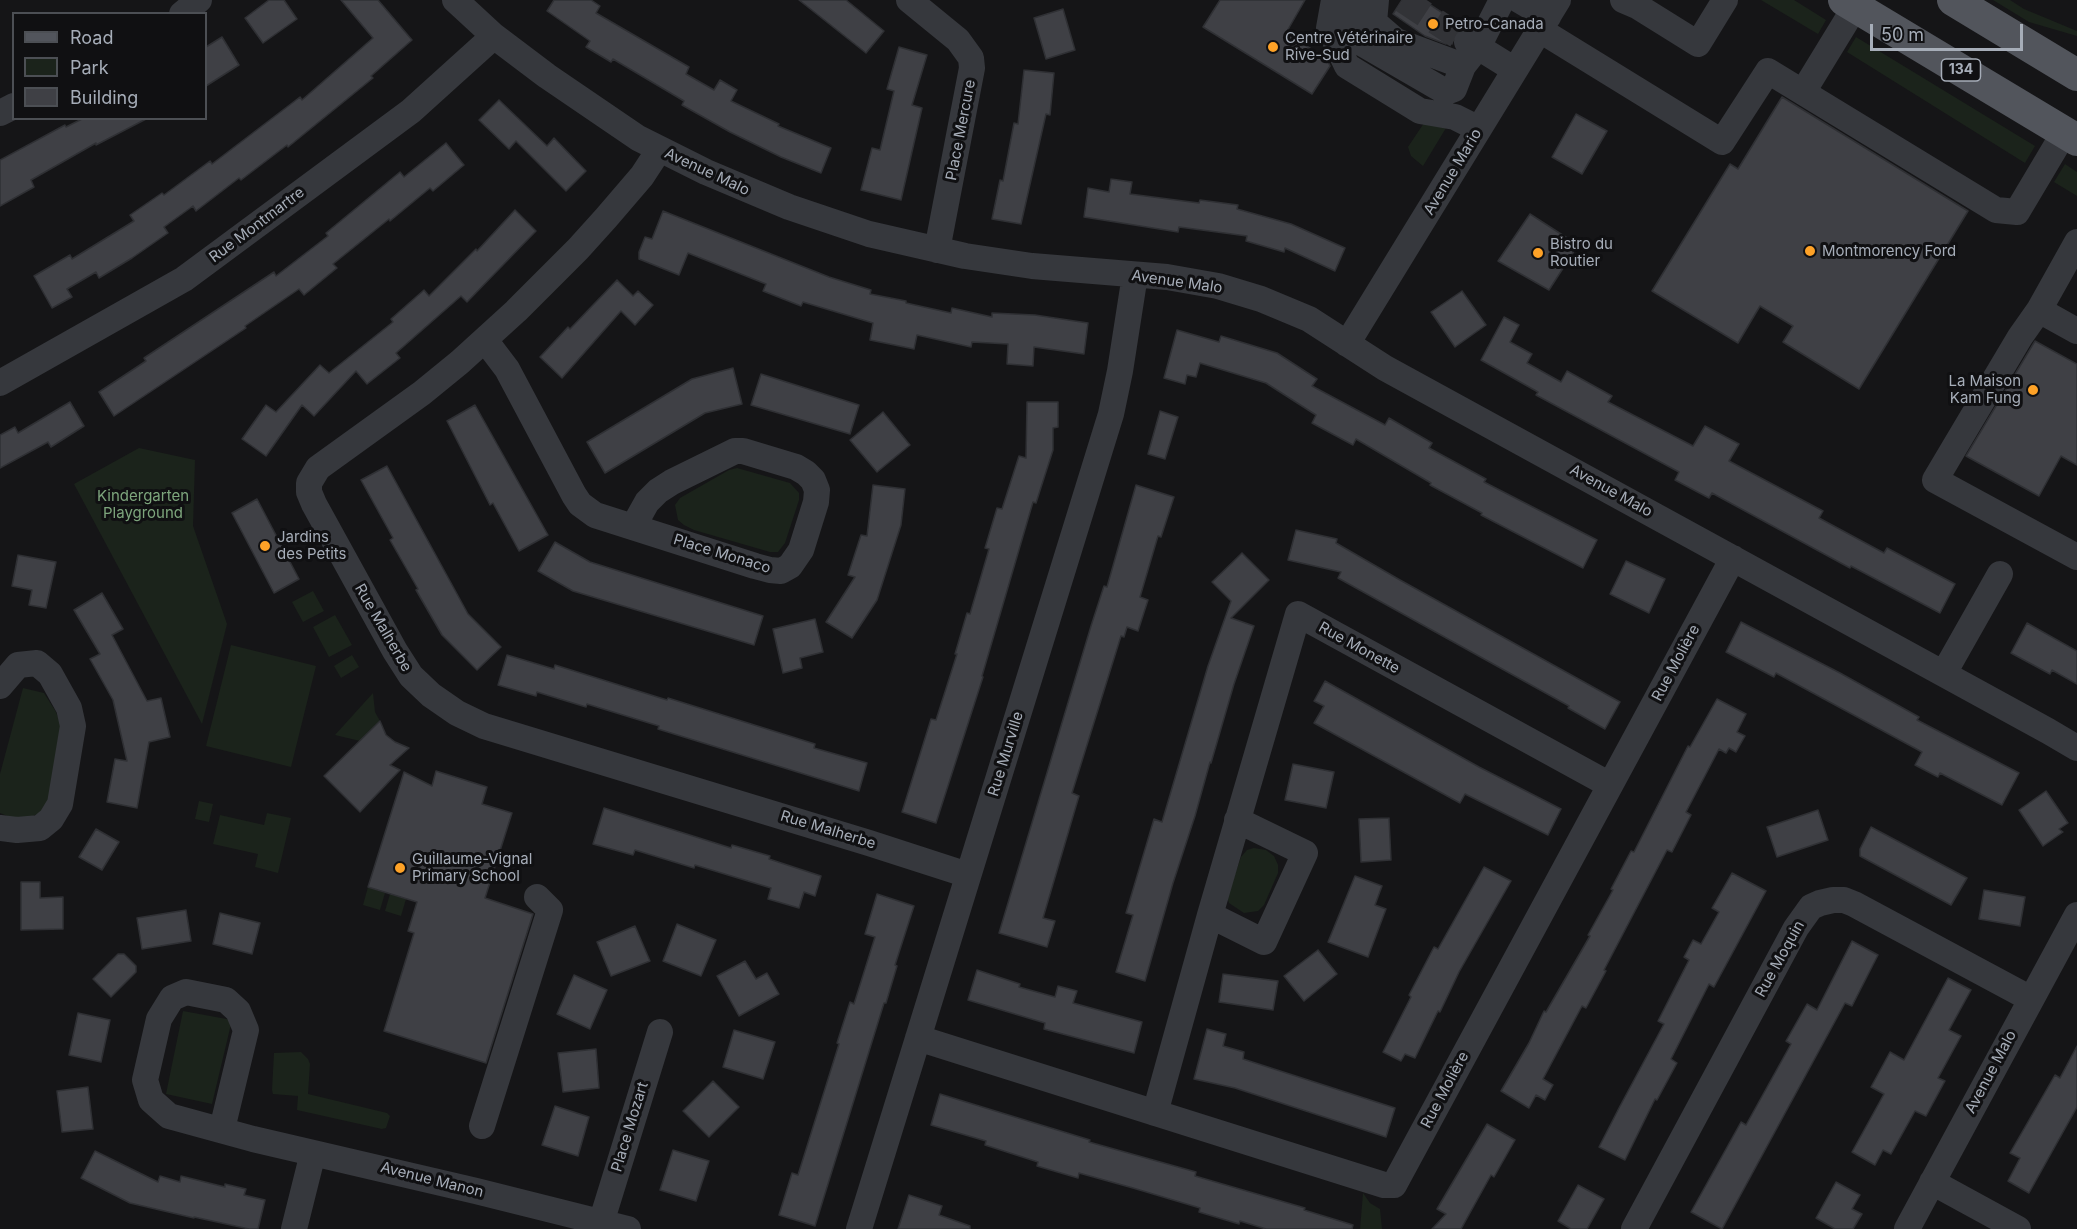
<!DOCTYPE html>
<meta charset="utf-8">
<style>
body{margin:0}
#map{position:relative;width:2077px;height:1229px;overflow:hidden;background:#151517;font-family:Inter,sans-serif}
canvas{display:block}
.legend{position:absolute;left:12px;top:12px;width:195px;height:108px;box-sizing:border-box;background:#101012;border:2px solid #4c4f54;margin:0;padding:8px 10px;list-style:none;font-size:18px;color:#a6adb8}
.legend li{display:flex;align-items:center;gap:12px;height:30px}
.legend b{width:30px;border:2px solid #4c4f54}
.scale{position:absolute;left:1870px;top:24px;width:153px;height:27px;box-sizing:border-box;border:3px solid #a6adb8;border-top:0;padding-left:8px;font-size:18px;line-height:21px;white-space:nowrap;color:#a6adb8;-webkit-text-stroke:4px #101012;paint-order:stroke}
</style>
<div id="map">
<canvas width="2077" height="1229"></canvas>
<ul class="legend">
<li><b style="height:8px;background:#52555c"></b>Road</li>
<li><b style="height:16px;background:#1b231b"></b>Park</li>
<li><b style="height:16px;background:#3f4045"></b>Building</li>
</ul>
<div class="scale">50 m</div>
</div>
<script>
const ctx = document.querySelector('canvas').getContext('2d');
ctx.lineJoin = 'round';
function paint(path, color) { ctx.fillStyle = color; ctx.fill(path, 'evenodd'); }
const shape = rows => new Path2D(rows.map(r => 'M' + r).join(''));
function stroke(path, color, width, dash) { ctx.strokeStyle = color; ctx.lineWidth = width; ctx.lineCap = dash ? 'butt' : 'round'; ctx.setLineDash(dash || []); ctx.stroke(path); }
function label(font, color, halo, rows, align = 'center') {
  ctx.font = font + ' Inter,sans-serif'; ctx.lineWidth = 6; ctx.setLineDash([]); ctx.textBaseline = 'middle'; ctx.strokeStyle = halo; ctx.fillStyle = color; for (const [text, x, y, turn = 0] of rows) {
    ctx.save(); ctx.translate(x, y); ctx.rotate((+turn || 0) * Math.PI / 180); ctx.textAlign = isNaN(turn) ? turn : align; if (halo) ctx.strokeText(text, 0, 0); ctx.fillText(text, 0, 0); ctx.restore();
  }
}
paint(shape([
 [1761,0,1794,0,1826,20,1818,34],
 [1993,0,2010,0,2024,9,2077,31,2077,36,2029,22],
 [1856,37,2035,146,2025,163,1847,52],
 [1426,120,1449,123,1423,166,1411,156,1408,147],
 [2065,164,2077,172,2077,196,2054,182],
 [139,448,195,460,193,526,227,624,202,724,74,484],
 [737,468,790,483,799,493,799,500,785,543,778,552,770,552,694,530,684,525,678,520,675,505,680,498,729,470],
 [313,591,324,611,303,622,292,602],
 [335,615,352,645,329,657,313,627],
 [231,645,316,666,291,767,206,746],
 [352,655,359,667,341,678,334,666],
 [23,688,44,693,56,712,63,731,52,799,40,813,20,821,0,813,0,774],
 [373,693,375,712,380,721,360,741,335,735],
 [199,801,213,804,209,822,195,819],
 [267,813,291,818,278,873,255,867,258,854,213,844,220,815,264,825],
 [1254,848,1266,850,1274,856,1278,865,1278,873,1264,905,1258,911,1244,913,1229,903,1227,897,1241,857,1247,850],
 [368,887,385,893,380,910,363,905],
 [390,894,406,899,401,916,385,911],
 [183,1011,232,1020,212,1104,166,1094],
 [301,1052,308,1059,310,1064,308,1094,387,1113,390,1116,386,1128,382,1129,297,1110,298,1096,273,1094,272,1090,274,1053],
 [1363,1193,1370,1203,1380,1209,1382,1229,1360,1229]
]), '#1b231b');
const building = shape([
 [269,0,284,0,297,19,263,43,245,18,269,0],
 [341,0,378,0,412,40,371,76,373,78,288,147,287,145,241,180,239,178,196,211,193,206,164,227,168,233,132,258,99,278,96,272,67,289,72,297,52,308,34,276,70,255,72,259,134,221,130,215,162,193,164,195,210,161,212,164,300,97,302,100,373,38,341,0],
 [554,0,591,0,600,6,596,13,689,67,686,74,714,90,720,80,737,90,731,101,779,124,778,126,831,148,821,173,781,157,730,132,682,105,684,101,613,59,611,62,586,47,590,41,547,11,554,0],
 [799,0,846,0,884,31,866,53,799,0],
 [1220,0,1305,0,1286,33,1327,59,1330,66,1312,94,1203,27,1220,0],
 [1402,0,1423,0,1464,27,1458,30,1454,35,1452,44,1448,41,1446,44,1425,36,1393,14,1402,0],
 [1063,9,1075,50,1046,59,1034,18,1063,9],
 [222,37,239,65,206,86,206,47,222,37],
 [899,47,927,55,912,105,922,108,901,200,861,190,872,148,880,150,894,91,887,89,899,47],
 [1024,70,1054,73,1050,115,1046,114,1021,224,992,219,1000,180,1003,181,1014,123,1018,124,1024,70],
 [1782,97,1968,211,1859,389,1783,342,1793,326,1760,306,1738,343,1652,291,1730,164,1738,169,1782,97],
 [499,100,547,146,554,138,586,171,566,191,516,141,509,149,479,120,499,100],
 [1576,114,1607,131,1582,174,1552,157,1576,114],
 [84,118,148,118,96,145,96,143,31,180,34,187,0,206,0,160,65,125,66,127,84,118],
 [446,143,464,165,433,191,430,188,390,221,389,219,333,264,337,268,304,295,299,289,245,326,246,328,114,416,99,392,146,361,144,358,274,272,276,276,328,236,326,233,400,172,404,177,446,143],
 [1111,179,1132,182,1130,194,1199,203,1200,200,1238,205,1237,209,1291,224,1345,248,1335,271,1285,248,1284,252,1246,241,1247,236,1179,227,1178,232,1084,217,1088,188,1109,192,1111,179],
 [515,210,536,231,467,302,461,296,396,353,400,358,367,384,356,371,314,416,302,405,266,456,242,439,266,405,276,412,320,365,329,373,393,322,391,319,424,290,429,296,476,249,477,251,515,210],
 [663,211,829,277,871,290,870,294,906,301,906,303,951,313,952,308,992,317,992,313,1035,315,1088,323,1084,354,1034,347,1033,366,1007,364,1008,344,972,342,971,347,917,335,914,349,870,340,873,323,803,302,801,306,763,291,766,284,688,253,679,275,639,259,639,252,645,237,652,239,663,211],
 [1530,214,1578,245,1549,290,1498,261,1530,214],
 [617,280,633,296,638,291,653,305,635,325,621,311,562,378,540,357,568,327,570,329,617,280],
 [1462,291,1486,325,1455,347,1431,312,1462,291],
 [1504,317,1519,325,1510,342,1532,354,1527,363,1561,382,1567,371,1612,396,1608,402,1693,446,1705,426,1739,444,1729,461,1823,511,1819,518,1884,553,1887,548,1955,584,1940,613,1851,566,1850,568,1712,493,1709,498,1675,480,1679,472,1536,395,1538,392,1481,360,1504,317],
 [1177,330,1219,342,1221,336,1277,353,1317,379,1312,386,1385,425,1389,418,1432,443,1429,448,1486,479,1484,482,1597,540,1583,568,1481,515,1482,513,1430,485,1431,483,1356,439,1353,445,1312,423,1316,415,1266,383,1200,363,1196,377,1187,375,1185,384,1164,378,1177,330],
 [2035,341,2077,364,2077,465,2061,456,2039,496,1966,456,2035,341],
 [733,368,742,404,705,413,605,473,587,442,692,379,733,368],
 [761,374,859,405,850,434,751,405,761,374],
 [70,402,84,426,51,447,48,442,0,468,0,435,15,427,18,433,70,402],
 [1027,402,1058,402,1058,427,1053,428,1053,450,1036,503,1033,502,982,676,983,677,936,823,902,812,931,719,936,720,957,654,955,654,967,613,970,614,989,549,985,548,997,508,1002,509,1019,456,1026,458,1027,402],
 [475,405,548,535,519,551,493,503,490,505,447,421,475,405],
 [1160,411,1178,417,1165,459,1148,454,1160,411],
 [883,412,910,445,877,472,850,440,883,412],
 [387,466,468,614,501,647,477,670,442,635,416,590,418,589,390,540,393,538,361,480,387,466],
 [873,485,905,489,901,525,877,600,852,638,826,622,855,577,848,575,861,535,867,536,873,485],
 [1136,485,1174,497,1161,537,1158,536,1140,597,1148,600,1138,631,1127,627,1124,637,1121,636,1072,793,1079,796,1043,918,1055,921,1047,947,999,933,1091,626,1104,586,1107,587,1136,485],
 [257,499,299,579,274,593,232,513,257,499],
 [1296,530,1337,539,1336,543,1400,580,1620,702,1605,729,1568,708,1569,706,1338,578,1341,572,1288,560,1296,530],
 [555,542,590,562,763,616,754,645,573,591,538,571,555,542],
 [1242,553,1269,580,1231,618,1254,626,1234,684,1211,763,1210,762,1195,816,1173,883,1145,981,1116,972,1133,915,1126,913,1154,819,1162,822,1208,666,1231,601,1212,582,1242,553],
 [18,555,56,562,46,608,29,605,32,590,12,586,18,555],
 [1626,561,1665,579,1649,613,1610,594,1626,561],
 [102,593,123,629,112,635,147,701,161,698,170,737,149,742,137,808,107,802,115,759,127,761,113,700,90,659,100,654,74,610,102,593],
 [815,619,823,652,800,658,802,668,783,673,773,629,815,619],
 [1741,622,1840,673,1919,717,1917,720,2019,773,2002,805,1940,773,1938,777,1915,765,1922,752,1776,673,1774,677,1726,652,1741,622],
 [2027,623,2077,651,2077,684,2052,670,2050,674,2011,653,2027,623],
 [507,655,554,669,555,665,667,700,668,698,815,744,814,748,867,763,859,791,658,729,659,726,587,704,586,707,537,692,536,696,498,685,507,655],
 [1325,681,1479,767,1561,809,1548,835,1465,794,1460,803,1314,723,1324,706,1314,701,1325,681],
 [1717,699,1746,714,1737,732,1745,736,1736,752,1729,748,1726,753,1719,749,1686,812,1691,815,1672,852,1667,850,1604,970,1606,971,1586,1008,1582,1006,1543,1079,1553,1085,1545,1100,1536,1095,1529,1108,1501,1091,1529,1043,1544,1011,1546,1012,1590,936,1588,935,1613,890,1611,889,1631,851,1634,852,1688,746,1690,747,1717,699],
 [380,721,386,735,395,742,409,748,390,765,400,770,360,812,324,776,380,721],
 [1293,764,1334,772,1326,808,1285,800,1293,764],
 [436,771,487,787,482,804,512,813,485,898,533,914,486,1063,384,1031,414,933,408,931,417,902,368,887,404,772,432,786,436,771],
 [2046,791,2068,823,2059,829,2063,832,2043,846,2019,810,2046,791],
 [604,808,731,848,732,845,770,856,769,859,821,876,815,896,804,892,799,908,768,899,771,888,695,865,694,868,635,850,633,855,593,844,604,808],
 [1818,810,1828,840,1777,857,1767,827,1818,810],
 [1389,818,1391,860,1361,862,1359,819,1389,818],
 [1871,827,1967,878,1951,905,1860,856,1860,849,1871,827],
 [96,829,119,842,102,870,79,857,96,829],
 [1484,867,1511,881,1459,972,1440,1012,1438,1011,1415,1058,1405,1054,1401,1061,1383,1052,1411,997,1409,995,1434,947,1438,949,1484,867],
 [1732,873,1766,891,1714,987,1709,984,1671,1059,1677,1063,1657,1100,1655,1099,1625,1160,1599,1147,1619,1108,1664,1024,1658,1021,1689,960,1684,957,1693,940,1701,944,1719,912,1712,908,1732,873],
 [1355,876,1382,886,1375,905,1386,909,1368,957,1328,942,1355,876],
 [21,882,40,882,40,898,63,897,63,929,21,930,21,882],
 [1984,890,2025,897,2020,926,1979,919,1984,890],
 [877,894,914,906,895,965,897,966,886,1003,884,1003,815,1226,779,1215,792,1173,798,1175,839,1044,837,1043,850,1002,854,1004,875,937,865,934,877,894],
 [186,910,191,941,142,949,137,918,186,910],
 [220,913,260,923,252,954,213,944,220,913],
 [677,924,716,940,701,976,663,961,677,924],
 [635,926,650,961,611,976,597,942,635,926],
 [1852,941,1878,955,1852,1006,1845,1003,1722,1229,1691,1212,1741,1122,1746,1125,1791,1044,1786,1041,1807,1004,1817,1010,1852,941],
 [1318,950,1337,974,1304,1001,1284,976,1318,950],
 [118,954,124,954,136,966,136,972,111,997,93,979,118,954],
 [745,961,756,979,767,973,779,994,739,1016,717,976,745,961],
 [977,970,1020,984,1019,987,1055,997,1058,986,1077,991,1073,1003,1142,1022,1134,1053,1044,1029,1045,1023,968,1000,977,970],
 [1223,974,1278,981,1273,1010,1219,1002,1223,974],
 [574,975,607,990,590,1029,557,1014,574,975],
 [1948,978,1971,990,1949,1030,1961,1036,1938,1078,1945,1081,1926,1116,1915,1111,1891,1154,1883,1150,1875,1165,1852,1152,1884,1094,1871,1087,1890,1052,1904,1060,1948,978],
 [78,1013,110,1020,101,1062,69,1055,78,1013],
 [1207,1029,1226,1034,1223,1046,1244,1052,1243,1059,1395,1108,1386,1137,1235,1088,1194,1079,1207,1029],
 [734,1030,775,1042,763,1079,723,1067,734,1030],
 [2077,1046,2077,1107,2029,1193,2008,1181,2020,1158,2010,1153,2055,1075,2060,1078,2077,1046],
 [596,1049,599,1088,563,1092,558,1053,596,1049],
 [713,1081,739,1107,709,1137,683,1111,713,1081],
 [88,1087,93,1129,62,1132,57,1091,88,1087],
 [940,1094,1090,1140,1089,1142,1196,1172,1195,1176,1305,1208,1304,1210,1353,1225,1352,1229,1266,1229,1240,1221,1239,1224,1199,1212,1200,1208,1133,1188,1079,1173,1078,1178,1037,1166,1038,1162,985,1145,986,1141,931,1125,940,1094],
 [555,1106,589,1117,578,1156,542,1145,555,1106],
 [1487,1124,1515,1140,1494,1177,1491,1175,1461,1229,1432,1229,1446,1214,1437,1209,1487,1124],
 [673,1150,709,1161,696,1201,660,1190,673,1150],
 [95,1151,158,1182,160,1176,180,1182,181,1176,225,1187,225,1184,246,1189,244,1195,265,1200,258,1229,249,1229,194,1217,194,1218,130,1203,81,1178,95,1151],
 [1836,1182,1860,1195,1852,1209,1862,1214,1853,1229,1835,1229,1816,1218,1836,1182],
 [1578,1185,1604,1199,1587,1229,1571,1229,1558,1221,1578,1185],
 [909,1195,942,1206,939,1215,970,1226,970,1229,898,1229,909,1195]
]);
paint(building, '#3f4045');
stroke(building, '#2f3034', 1.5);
stroke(shape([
 [1403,0,1467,42]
]), '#323337', 26, [26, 13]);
stroke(shape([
 [455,0,494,36,547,76,638,138,706,172,789,207,869,234,965,256,1032,266,1167,277,1218,286,1261,299,1309,319,1385,368,2048,731,2077,748],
 [909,0,958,40,971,58,972,68,937,250],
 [1334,0,1329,28,1347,66,1420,111,1455,117,1479,129],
 [1355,0,1351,27,1358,41,1446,92,1454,89,1463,66,1478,47,1467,42],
 [1376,0,1374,22,1396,41,1463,66],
 [1502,0,1478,47,1515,70],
 [1519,0,1548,17],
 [1623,0,1637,6,1698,44,1725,0],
 [182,14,199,0],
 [1540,30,1722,142,1768,71,1996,210,2017,212,2064,133],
 [1803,92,1855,7],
 [0,113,14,106],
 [659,150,642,176,606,218,578,249,516,311,460,362,422,393,318,468,309,483,309,492,314,504,395,651,411,676,431,695,457,713,484,726,869,843,968,875],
 [2077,242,2039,310,2077,331],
 [2039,310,2020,337,1935,480,2077,557],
 [485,340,507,369,574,495,580,504,595,515,755,566,770,570,781,571,790,566,801,550,816,502,817,490,813,480,806,473,796,467,743,451,735,451,672,482,658,491,647,502,633,527],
 [1347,344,1558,0],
 [0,383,184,279,411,111,494,36],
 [1944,673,2000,574],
 [0,686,18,665,37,663,50,674,69,708,73,726,60,804,51,819,40,828,17,830,0,828],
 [1210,915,1264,942,1305,853,1237,820],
 [918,1038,1384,1185,1394,1185,1733,558],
 [1155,1113,1210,915,1298,614,1610,785],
 [482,1126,550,910,537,897],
 [222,1129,246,1030,238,1011,226,1000,186,992,172,998,159,1019,145,1080,151,1100,169,1116,253,1139,476,1191,628,1229],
 [1932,1182,2018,1229],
 [601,1223,660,1032],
 [294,1229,313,1153],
 [859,1229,1111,414,1120,371,1135,275],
 [1634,1229,1796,928,1811,907,1820,903,1833,900,1844,900,1854,904,2031,999],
 [1907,1229,2077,915]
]), '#36383d', 26);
stroke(shape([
 [1844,0,2077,140],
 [1953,0,2077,75]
]), '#52555c', 32);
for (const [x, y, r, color] of [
 [1433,24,6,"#fea227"],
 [1273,47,6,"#fea227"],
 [1810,251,6,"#fea227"],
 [1538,253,6,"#fea227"],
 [2033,390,6,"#fea227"],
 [265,546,6,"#fea227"],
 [400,868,6,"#fea227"]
]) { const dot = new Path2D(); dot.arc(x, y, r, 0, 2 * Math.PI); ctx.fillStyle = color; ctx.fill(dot); stroke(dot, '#101012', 2); }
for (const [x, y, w] of [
 [1961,70,39]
]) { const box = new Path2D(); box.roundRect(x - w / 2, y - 11, w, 22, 4.5); ctx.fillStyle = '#101012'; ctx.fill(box); stroke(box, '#a6adb8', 1.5); }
label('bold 14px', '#a6adb8', null, [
 ["134",1961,70]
]);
label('15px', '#a6adb8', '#101012', [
 ["Petro-Canada",1445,24],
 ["Centre Vétérinaire",1285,38],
 ["Rive-Sud",1285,55],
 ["Bistro du",1550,244],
 ["Routier",1550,261],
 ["Montmorency Ford",1822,251],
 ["La Maison",2021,381,"right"],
 ["Kam Fung",2021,398,"right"],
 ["Jardins",277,537],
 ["des Petits",277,554],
 ["Guillaume-Vignal",412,859],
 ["Primary School",412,876]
], 'left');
label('15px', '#a6adb8', '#101012', [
 ["Place Mercure",961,130,-79],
 ["Avenue Malo",707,172,25],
 ["Avenue Mario",1453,172,-59],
 ["Rue Montmartre",257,225,-37],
 ["Avenue Malo",1177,282,8],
 ["Avenue Malo",1611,491,29],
 ["Place Monaco",722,554,17],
 ["Rue Malherbe",383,628,60],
 ["Rue Monette",1359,648,29],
 ["Rue Molière",1676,663,-62],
 ["Rue Murville",1006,754,-73],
 ["Rue Malherbe",828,830,17],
 ["Rue Moquin",1780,959,-61],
 ["Avenue Malo",1991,1072,-62],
 ["Rue Molière",1445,1090,-62],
 ["Place Mozart",630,1127,-73],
 ["Avenue Manon",432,1180,14]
]);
label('15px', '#7da57c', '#101012', [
 ["Kindergarten",143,496],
 ["Playground",143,513]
]);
</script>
